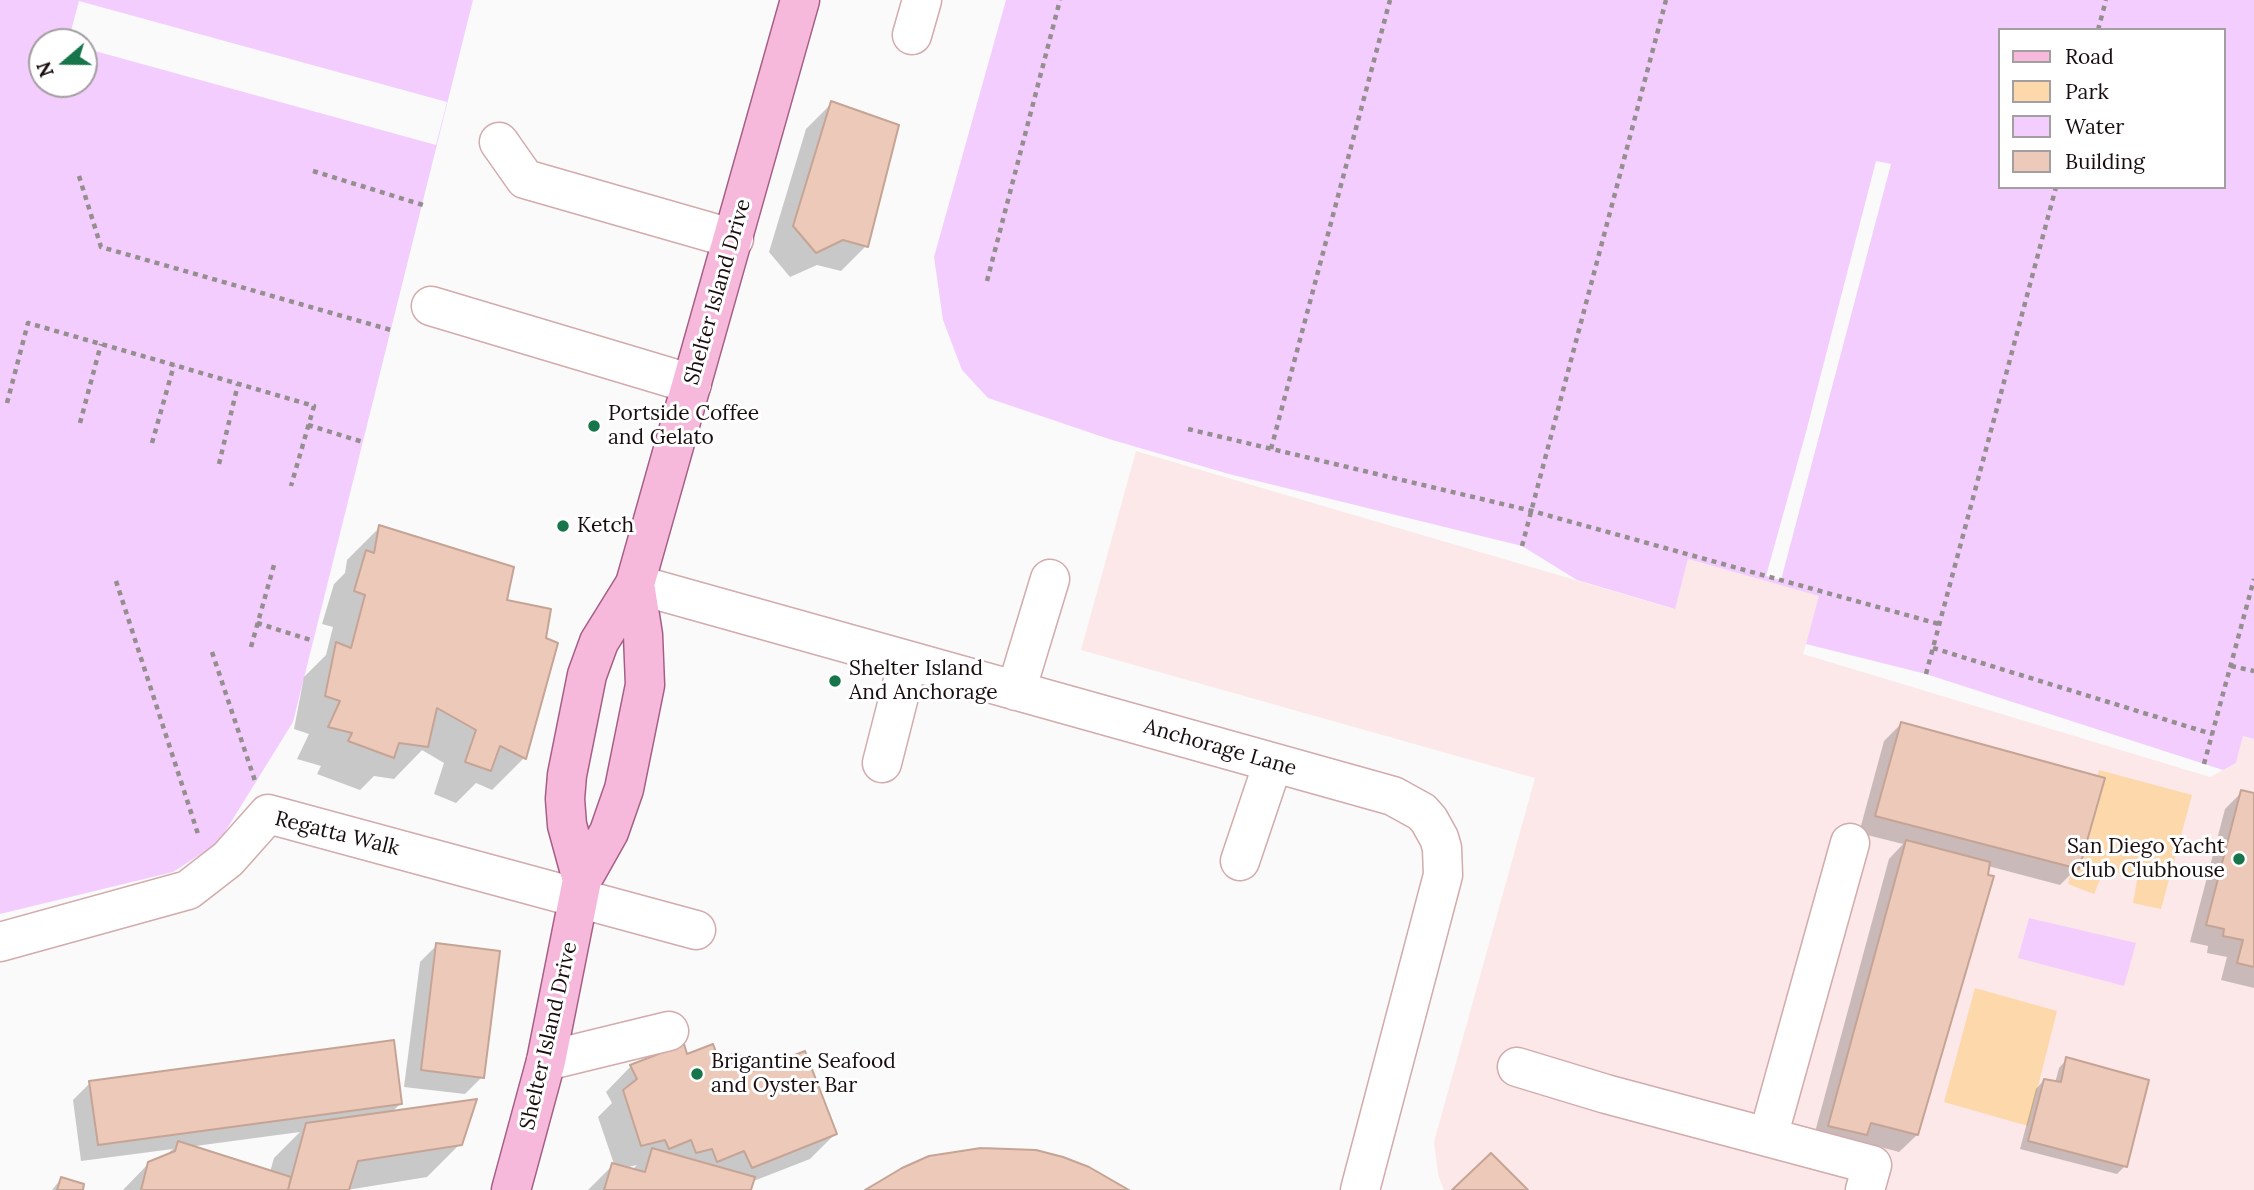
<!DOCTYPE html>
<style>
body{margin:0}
#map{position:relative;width:2254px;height:1190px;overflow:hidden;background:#fafafa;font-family:Lora,serif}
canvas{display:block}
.legend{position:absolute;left:1998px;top:28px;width:228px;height:161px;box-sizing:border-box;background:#fff;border:2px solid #a39e9f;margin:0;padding:9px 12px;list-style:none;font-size:21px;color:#1a0d0e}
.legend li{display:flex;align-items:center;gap:14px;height:35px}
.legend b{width:35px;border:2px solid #a39e9f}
.north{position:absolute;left:28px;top:28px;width:70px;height:70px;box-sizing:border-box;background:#fff;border:2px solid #a39e9f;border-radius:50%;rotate:250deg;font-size:19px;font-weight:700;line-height:28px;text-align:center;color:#1a0d0e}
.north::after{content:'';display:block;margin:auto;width:24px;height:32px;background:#16754b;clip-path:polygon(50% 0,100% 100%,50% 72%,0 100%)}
</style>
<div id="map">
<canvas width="2254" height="1190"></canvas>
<ul class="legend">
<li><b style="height:9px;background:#f7b9db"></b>Road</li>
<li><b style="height:19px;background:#fcd8ab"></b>Park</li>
<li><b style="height:19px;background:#f3cdfe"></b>Water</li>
<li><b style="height:19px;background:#ecc9b9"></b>Building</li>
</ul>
<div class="north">N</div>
</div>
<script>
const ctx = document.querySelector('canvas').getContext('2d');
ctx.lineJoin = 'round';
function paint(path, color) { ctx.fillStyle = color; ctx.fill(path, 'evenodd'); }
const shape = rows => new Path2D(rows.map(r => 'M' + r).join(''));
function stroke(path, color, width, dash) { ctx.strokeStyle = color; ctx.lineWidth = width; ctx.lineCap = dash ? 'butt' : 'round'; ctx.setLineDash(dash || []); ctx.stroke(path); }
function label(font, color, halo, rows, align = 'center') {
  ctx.font = font + ' Lora,serif'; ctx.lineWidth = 6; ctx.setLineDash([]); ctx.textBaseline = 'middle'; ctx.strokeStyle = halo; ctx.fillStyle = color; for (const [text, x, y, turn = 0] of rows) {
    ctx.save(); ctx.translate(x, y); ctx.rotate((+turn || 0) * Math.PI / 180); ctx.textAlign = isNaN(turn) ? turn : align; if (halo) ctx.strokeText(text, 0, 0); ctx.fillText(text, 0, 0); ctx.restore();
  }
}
paint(shape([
 [1136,451,1674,609,1688,559,1820,596,1803,654,2210,777,2236,763,2243,736,2254,739,2254,1190,1444,1190,1438,1174,1434,1142,1535,778,1081,650]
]), '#fce8e8');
paint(shape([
 [2099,770,2192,795,2161,909,2133,903,2137,880,2105,868,2094,894,2068,884],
 [1975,988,2057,1011,2028,1126,1944,1102]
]), '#fcd8ab');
paint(shape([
 [0,0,473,0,293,722,218,843,173,872,0,914],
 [42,42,84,42,84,84,42,84],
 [1006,0,2254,0,2254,739,2243,736,2236,763,2223,770,1926,674,1806,644,1819,596,1688,559,1675,609,1577,580,1522,546,1229,474,1109,439,988,398,962,370,943,320,934,257],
 [2000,30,2224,30,2224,187,2000,187],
 [2029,918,2136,943,2124,986,2018,958]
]), '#f3cdfe');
paint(shape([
 [79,1,447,102,436,145,84,48,84,42,68,42],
 [1876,161,1891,164,1781,580,1766,576,1806,432]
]), '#fafafa');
paint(shape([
 [832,103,866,246,841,271,817,265,790,277,769,252,806,129],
 [380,527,505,602,524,758,492,790,476,783,456,803,434,794,444,763,422,750,394,779,374,776,360,790,317,774,321,766,297,759,309,734,294,729,304,677,326,655,333,627,322,624,334,584,345,573,347,560],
 [1901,724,2077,868,2060,885,1988,866,1917,1135,1899,1152,1858,1141,1848,1151,1812,1143,1889,859,1903,844,1859,833,1884,741],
 [2242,792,2254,795,2254,988,2221,980,2227,957,2207,953,2208,946,2190,942,2225,809],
 [437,945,482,1077,465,1094,404,1087,420,962],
 [685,1057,718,1063,746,1076,835,1134,810,1159,751,1182,749,1190,588,1190,614,1164,598,1117,612,1103,606,1092,631,1066],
 [637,1165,631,1171,624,1168],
 [2067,1059,2125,1166,2117,1174,2020,1149,2036,1089,2044,1080,2055,1083,2059,1068],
 [90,1083,401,1103,391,1113,460,1144,427,1177,347,1190,123,1190,149,1163,164,1157,173,1149,81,1161,73,1100],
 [300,1132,274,1158,270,1172,188,1147],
 [61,1179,81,1190,52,1190]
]), '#0003');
const building = shape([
 [831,101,899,125,868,247,843,240,816,253,793,226,831,101],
 [379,525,514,567,507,600,551,609,546,638,558,643,526,759,500,746,491,771,465,762,476,730,437,708,428,747,399,743,394,758,348,741,352,733,328,727,340,701,325,696,336,642,351,648,365,595,354,591,366,550,374,553,379,525],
 [1901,722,2105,778,2079,869,1875,816,1901,722],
 [2241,790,2254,793,2254,967,2237,963,2243,940,2223,936,2224,929,2206,925,2241,790],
 [1906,840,1990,862,1988,875,1994,876,1918,1135,1871,1123,1867,1135,1828,1126,1906,840],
 [436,943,500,951,484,1078,421,1070,436,943],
 [394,1040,402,1104,98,1145,89,1081,394,1040],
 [684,1044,687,1054,713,1044,719,1060,738,1052,747,1073,805,1051,837,1134,752,1168,744,1151,717,1162,712,1149,696,1153,691,1140,669,1149,665,1140,641,1146,623,1090,637,1079,630,1065,684,1044],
 [2066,1057,2149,1080,2127,1167,2028,1141,2044,1079,2061,1082,2066,1057],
 [477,1099,462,1145,358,1161,349,1190,288,1190,306,1123,477,1099],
 [178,1141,291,1177,288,1190,141,1190,148,1162,175,1151,178,1141],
 [652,1148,755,1177,751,1190,604,1190,612,1163,645,1172,652,1148],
 [981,1148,1036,1150,1063,1157,1089,1167,1129,1190,865,1190,902,1168,929,1156,981,1148],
 [1491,1153,1528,1190,1452,1190,1491,1153],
 [61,1177,84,1184,83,1190,57,1190,61,1177]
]);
paint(building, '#ecc9b9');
stroke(building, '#c6a495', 2);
const minor = shape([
 [912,35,922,0],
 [499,142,525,179,734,239],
 [431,306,692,384],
 [635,584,1393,796,1422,812,1429,820,1439,838,1442,848,1443,875,1360,1190],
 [1016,691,1050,579],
 [882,763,908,661],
 [1240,861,1273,763],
 [0,942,188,890,228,859,268,814,696,930],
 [546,1061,669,1031],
 [1517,1067,1606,1094,1872,1165,1865,1190],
 [1768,1137,1850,843]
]);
const major = shape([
 [582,880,567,825,565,799,567,775,587,675,599,642,635,584,800,0],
 [511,1190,546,1061,582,880,609,832,624,789,645,685,643,635,635,584]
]);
stroke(minor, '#d2abac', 41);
stroke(major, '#a65f84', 41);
stroke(shape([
 [2098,30,2106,0],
 [313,171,423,205],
 [79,176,101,247,391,330],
 [987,281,1060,0],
 [7,403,28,323,174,365,314,406,291,486],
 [80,423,101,344],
 [308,425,363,442],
 [1188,429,1532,511,1939,624],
 [152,443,174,365],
 [1271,449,1390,0],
 [219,464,238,384],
 [1522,546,1666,0],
 [116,581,198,834],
 [257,623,314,641],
 [251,647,274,565],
 [1933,648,2212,734],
 [212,652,255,781],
 [2231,666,2254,671],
 [1926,674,2056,187],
 [2204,764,2254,579]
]), '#948e8e', 4.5, [5, 5]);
stroke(minor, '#fff', 38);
stroke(major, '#f7b9db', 38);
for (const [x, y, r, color] of [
 [594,426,7,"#16754b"],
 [563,526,7,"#16754b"],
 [835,681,7,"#16754b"],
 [2239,859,7,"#16754b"],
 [697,1074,7,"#16754b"]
]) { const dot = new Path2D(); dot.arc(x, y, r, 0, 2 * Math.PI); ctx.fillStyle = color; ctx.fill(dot); stroke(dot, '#fff', 2.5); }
label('21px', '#1a0d0e', '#fff', [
 ["Shelter Island Drive",718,292,-74],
 ["Anchorage Lane",1220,748,16],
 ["Regatta Walk",337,834,14],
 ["Shelter Island Drive",549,1036,-77]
]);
label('21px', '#1a0d0e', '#fff', [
 ["Portside Coffee",608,414],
 ["and Gelato",608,438],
 ["Ketch",577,526],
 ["Shelter Island",849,669],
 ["And Anchorage",849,693],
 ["San Diego Yacht",2225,847,"right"],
 ["Club Clubhouse",2225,871,"right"],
 ["Brigantine Seafood",711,1062],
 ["and Oyster Bar",711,1086]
], 'left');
</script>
